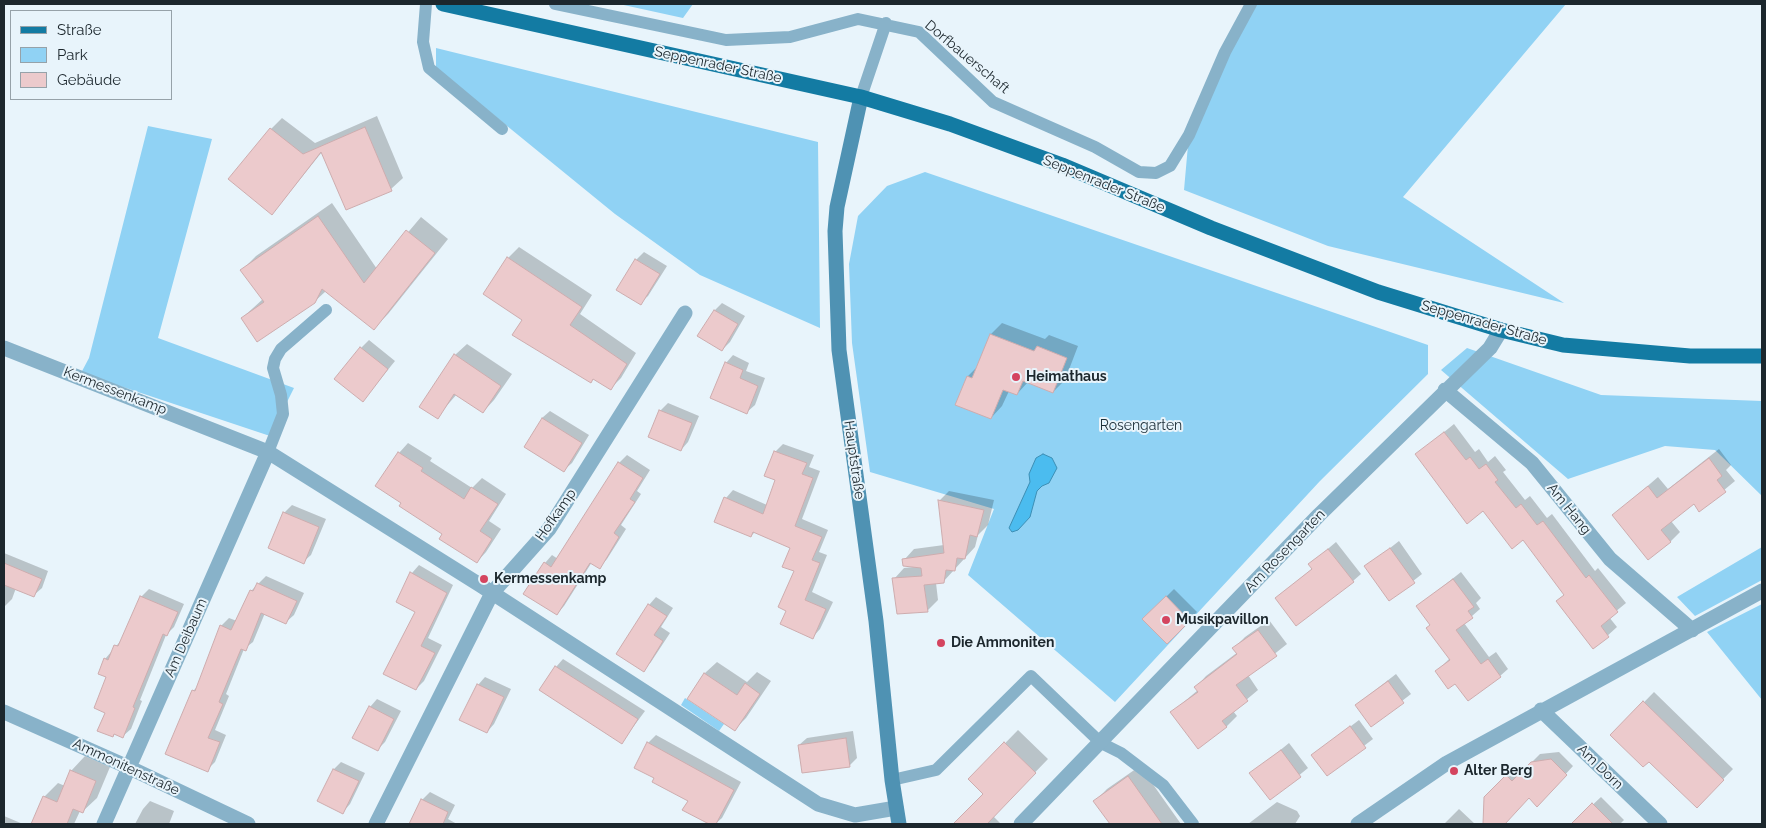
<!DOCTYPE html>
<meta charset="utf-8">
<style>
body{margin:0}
#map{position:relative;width:1766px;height:828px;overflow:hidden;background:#e8f4fb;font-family:Raleway,sans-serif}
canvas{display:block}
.frame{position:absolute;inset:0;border:5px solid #1c272d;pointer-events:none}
.legend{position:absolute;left:10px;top:10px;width:162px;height:90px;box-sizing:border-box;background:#e8f4fb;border:1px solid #96a2a9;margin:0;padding:6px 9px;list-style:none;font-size:15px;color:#1c272d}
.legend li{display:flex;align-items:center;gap:10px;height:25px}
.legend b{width:25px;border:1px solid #96a2a9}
</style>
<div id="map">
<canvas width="1766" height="828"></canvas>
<div class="frame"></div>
<ul class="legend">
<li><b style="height:6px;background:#137ba3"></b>Straße</li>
<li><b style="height:14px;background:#90d2f4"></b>Park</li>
<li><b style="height:14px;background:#eccacc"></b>Gebäude</li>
</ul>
</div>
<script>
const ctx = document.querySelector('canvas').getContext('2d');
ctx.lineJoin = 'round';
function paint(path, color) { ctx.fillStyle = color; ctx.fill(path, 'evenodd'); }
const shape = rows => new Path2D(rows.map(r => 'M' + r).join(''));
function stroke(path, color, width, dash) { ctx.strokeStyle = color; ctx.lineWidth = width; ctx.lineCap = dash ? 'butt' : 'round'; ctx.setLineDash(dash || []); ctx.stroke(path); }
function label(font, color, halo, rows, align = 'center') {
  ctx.font = font + ' Raleway,sans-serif'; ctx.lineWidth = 4; ctx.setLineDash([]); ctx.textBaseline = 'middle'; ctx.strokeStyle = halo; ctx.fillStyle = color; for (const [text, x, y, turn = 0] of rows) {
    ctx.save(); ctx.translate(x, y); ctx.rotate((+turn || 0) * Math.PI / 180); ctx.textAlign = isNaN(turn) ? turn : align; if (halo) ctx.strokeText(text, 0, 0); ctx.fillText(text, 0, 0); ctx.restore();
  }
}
paint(shape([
 [619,4,693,4,683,18],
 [1251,4,1566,4,1403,197,1564,303,1328,246,1184,190,1189,134],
 [436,48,818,142,820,328,700,275,615,214,436,68],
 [148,126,212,139,158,338,294,388,270,436,81,373,89,358],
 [925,172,1428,345,1428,374,1320,481,1115,702,968,575,994,509,870,472,852,343,849,264,858,216,887,186],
 [1467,348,1601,395,1762,401,1762,496,1715,450,1665,446,1568,479,1441,370],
 [1762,547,1762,580,1695,616,1677,597],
 [1762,604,1762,700,1707,632],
 [685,698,724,724,719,731,681,705]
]), '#90d2f4');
const water = shape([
 [1043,454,1052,458,1057,468,1049,483,1042,486,1037,491,1030,517,1018,530,1012,532,1009,528,1030,482,1029,474,1036,458,1043,454]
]);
paint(water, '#4bbcef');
stroke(water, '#3d8fb5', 1);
paint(shape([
 [377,116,403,178,391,189,346,208,322,152,272,214,271,129,282,118,315,143],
 [332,203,377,269,421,217,448,239,388,314,374,328,326,291,314,302,242,318,263,299,242,270,256,256],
 [519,247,592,295,580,314,636,353,621,378,610,389,594,378,591,382,508,258],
 [644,252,667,266,648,296,640,303,618,290,636,260],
 [722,303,745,316,730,342,722,350,715,310],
 [1002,323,1045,339,1049,335,1078,346,1065,380,1053,392,1028,382,1017,394,1009,391,1002,406,991,418,957,405,968,376,978,366,991,334],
 [369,340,395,361,370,392,361,348],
 [467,344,512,374,494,400,483,412,457,394,437,417,455,355],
 [733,355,749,363,746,371,765,378,755,405,747,412,726,363],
 [668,403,699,416,688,442,681,450,660,411],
 [550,411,589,435,572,463,564,470,542,418],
 [1454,424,1475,452,1479,449,1488,462,1495,456,1506,470,1503,472,1525,500,1530,496,1547,518,1552,514,1595,571,1598,568,1626,603,1609,617,1617,627,1594,648,1557,601,1565,594,1524,538,1483,509,1417,454],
 [408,443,432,458,430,461,472,488,482,478,506,494,489,521,501,529,486,552,477,562,444,533,399,453],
 [783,444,814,455,809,467,820,471,802,519,828,530,819,552,827,555,812,592,833,602,820,629,813,637,788,610,795,571,791,548,755,532,751,536,726,498,733,490,767,505,776,480,775,452],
 [1719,449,1731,465,1726,470,1735,481,1700,510,1694,503,1671,521,1680,532,1670,542,1614,515,1658,477,1668,489],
 [627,455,650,470,637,491,641,494,621,525,626,529,607,559,600,567,592,562,564,606,557,614,545,563,552,555,558,559,619,463],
 [949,491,994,500,988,525,978,535,975,547,943,582,936,583,938,600,928,610,894,579,904,568,914,567,904,560,914,549,944,545,939,501],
 [292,505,326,519,311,555,303,562,269,548,284,513],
 [1399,541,1422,574,1389,600,1366,567],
 [1336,542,1361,574,1353,581,1276,598,1313,568,1310,564],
 [4,553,48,571,42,588,34,595,16,588,12,599,4,607],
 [419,565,453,585,428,638,442,645,424,681,416,689,416,611,397,602,412,573],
 [1461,572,1481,598,1476,603,1480,609,1464,623,1489,657,1496,652,1508,669,1500,676,1456,682,1437,671,1450,658,1431,624,1418,606],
 [266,576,304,593,294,615,286,622,265,613,253,642,244,649,226,694,229,696,215,730,226,735,215,762,207,770,167,753,194,690,199,685,221,626,229,618,237,621,251,591],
 [149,589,184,604,174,627,166,635,140,700,142,701,131,729,123,736,115,733,112,736,106,712,108,676,99,673,105,659,124,637,141,597],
 [1174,589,1197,612,1167,642,1144,619],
 [656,597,673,608,661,627,670,633,651,662,644,670,649,605],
 [1269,620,1287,644,1248,675,1258,690,1233,711,1237,716,1226,727,1172,712,1198,690,1196,687,1206,676,1238,652,1234,648,1245,637],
 [563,659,645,711,622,742,556,667],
 [717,662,747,682,757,672,771,681,746,718,735,729,688,698,705,673],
 [1396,674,1411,694,1371,725,1356,705],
 [485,677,511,689,494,724,487,732,478,685],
 [1654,692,1733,769,1697,806,1649,760,1612,735],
 [377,699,401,711,385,742,378,749,370,707],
 [1359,720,1373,739,1327,774,1313,755],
 [1018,730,1048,759,993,816,1001,824,955,824,985,794,970,779],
 [853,731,857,758,849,766,799,745,807,738],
 [656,735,741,782,722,818,715,824,684,810,689,800,656,778,648,743],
 [1289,743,1308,768,1270,799,1251,774],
 [1559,752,1573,766,1545,797,1529,797,1503,824,1484,824,1485,797,1515,769,1520,774,1540,754],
 [85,756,110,767,97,798,82,812,80,811,74,824,33,824,44,797,58,783,65,786,71,771],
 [341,762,365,773,350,804,343,812,334,769],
 [1140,766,1181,824,1111,824,1095,801,1107,789],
 [430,792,455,805,448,819,457,824,410,824,422,800],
 [1601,797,1624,820,1620,824,1572,824],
 [150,801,174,811,169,824,135,824,143,809],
 [1277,802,1297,811,1300,816,1295,824,1248,824],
 [1459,809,1475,824,1444,824],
 [4,816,23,824,4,824]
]), '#0003');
const building = shape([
 [365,127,392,191,346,210,321,152,272,215,228,179,270,128,303,154,365,127],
 [318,216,364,283,406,230,435,253,374,330,322,289,315,303,257,342,241,318,264,302,240,270,318,216],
 [507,257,582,307,570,325,627,364,611,390,593,379,591,383,512,335,522,320,483,294,507,257],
 [635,259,660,274,641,305,616,290,635,259],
 [714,310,738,324,722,351,697,336,714,310],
 [990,334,1034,351,1037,346,1067,358,1053,393,1023,381,1017,395,1003,390,991,419,955,405,967,376,972,378,990,334],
 [360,347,388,369,363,402,334,379,360,347],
 [454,354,501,386,483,413,454,394,438,419,419,407,454,354],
 [725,362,743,370,740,378,758,386,747,414,710,398,725,362],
 [659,410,692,423,681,451,648,437,659,410],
 [542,418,582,443,564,472,524,447,542,418],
 [1444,432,1466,460,1470,457,1479,469,1486,464,1498,480,1495,482,1516,508,1521,504,1537,525,1543,521,1586,578,1589,575,1618,612,1601,626,1609,637,1593,649,1556,601,1564,595,1523,540,1512,549,1483,511,1467,524,1415,454,1444,432],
 [774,451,807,463,802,474,813,478,795,526,822,537,812,560,820,563,805,600,826,609,813,639,780,624,786,611,778,607,794,571,782,567,790,548,753,532,751,537,714,522,724,497,763,514,775,480,764,476,774,451],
 [398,452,423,468,421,471,464,499,471,487,498,504,480,531,492,539,477,563,439,539,442,534,399,506,401,503,375,486,398,452],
 [1709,458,1722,476,1717,480,1726,492,1699,512,1694,504,1661,530,1671,542,1648,560,1612,515,1648,486,1657,498,1709,458],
 [618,462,643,478,630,499,635,502,614,533,619,537,600,569,590,563,557,615,523,594,544,562,551,567,618,462],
 [938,500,984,510,977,537,970,535,965,559,957,558,955,571,946,570,944,583,924,585,928,612,897,614,892,578,922,576,921,568,903,566,902,559,944,553,938,500],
 [283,512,319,527,304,564,268,548,283,512],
 [1390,548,1415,583,1389,601,1364,566,1390,548],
 [1328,549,1354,582,1296,626,1275,598,1312,569,1308,564,1328,549],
 [4,563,42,579,34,597,4,585,4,563],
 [410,572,447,593,421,646,435,653,416,690,383,674,415,612,396,602,410,572],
 [1453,579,1474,607,1468,611,1473,618,1456,630,1481,664,1488,659,1501,677,1468,701,1455,684,1448,689,1435,671,1450,660,1426,628,1430,625,1416,606,1453,579],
 [257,583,297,601,286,624,261,613,246,651,241,649,219,702,223,704,208,738,220,742,208,772,165,754,192,690,195,691,220,625,231,630,250,590,253,591,257,583],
 [140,596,178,612,167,636,163,634,133,707,135,708,123,738,114,734,113,737,97,731,105,713,94,708,106,677,98,674,104,658,108,660,114,645,118,646,140,596],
 [1166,596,1190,621,1167,644,1142,619,1166,596],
 [648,604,667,616,654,635,663,641,644,672,616,654,648,604],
 [1258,630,1277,656,1236,685,1248,701,1222,721,1227,727,1198,749,1170,712,1198,692,1194,687,1237,654,1232,648,1258,630],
 [555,666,638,719,622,744,539,690,555,666],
 [704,673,737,695,745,683,760,694,735,731,687,699,704,673],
 [1388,681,1404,703,1371,727,1355,705,1388,681],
 [477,684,504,697,487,733,459,720,477,684],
 [1643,701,1724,780,1697,808,1649,762,1643,767,1610,735,1643,701],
 [369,706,394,719,378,751,352,738,369,706],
 [1350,726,1366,748,1327,776,1311,755,1350,726],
 [846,738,850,767,802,773,798,745,846,738],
 [647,742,734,790,716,824,709,824,682,810,688,801,652,782,654,778,634,768,647,742],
 [1004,742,1036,773,987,824,953,824,983,794,968,779,1004,742],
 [1281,750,1301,777,1270,800,1249,773,1281,750],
 [1551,759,1567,775,1537,807,1529,798,1505,824,1483,824,1484,797,1506,775,1512,781,1531,762,1551,759],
 [333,769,359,781,343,814,317,801,333,769],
 [70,770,96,781,83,813,73,809,67,824,31,824,43,796,57,802,70,770],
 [1128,776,1162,824,1110,824,1093,801,1128,776],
 [421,799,448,812,443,824,409,824,421,799],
 [1592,803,1613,824,1571,824,1592,803]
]);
paint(building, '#eccacc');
stroke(building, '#cdacae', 1);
stroke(shape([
 [426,4,423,42,429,68,502,129],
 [555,4,726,40,790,37,858,19,919,32,993,102,1095,147,1139,172,1156,173,1170,166,1189,135,1225,52,1251,4],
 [861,97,886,23],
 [268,452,283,414,281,395,273,368,275,359,281,349,326,310],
 [892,780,936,770,1031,676,1101,743,1121,753,1163,785,1193,824]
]), '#88b2c9', 12);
stroke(shape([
 [4,348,268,452,480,585,818,804,855,815,896,808],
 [1445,390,1532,463,1610,559,1692,630],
 [1541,710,1660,824],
 [4,712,128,767,248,824],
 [104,824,268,452],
 [376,824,492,593,549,529,685,313],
 [1021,824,1319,515,1490,348,1501,330],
 [1358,824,1447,763,1762,591]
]), '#88b2c9', 15);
stroke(shape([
 [861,97,837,207,835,231,839,350,876,621,892,780,899,824]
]), '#4f92b3', 15);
stroke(shape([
 [443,4,861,97,950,124,1062,165,1211,228,1378,292,1501,330,1563,345,1690,356,1762,356]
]), '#137ba3', 15);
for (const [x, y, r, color] of [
 [1016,377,5,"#d4445f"],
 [484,579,5,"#d4445f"],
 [1166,620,5,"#d4445f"],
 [941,643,5,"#d4445f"],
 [1454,771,5,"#d4445f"]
]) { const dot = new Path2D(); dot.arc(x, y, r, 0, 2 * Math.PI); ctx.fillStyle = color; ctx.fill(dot); stroke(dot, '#e8f4fb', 2); }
label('14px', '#1c272d', '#e8f4fb', [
 ["Dorfbauerschaft",967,57,40],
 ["Seppenrader Straße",718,65,12],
 ["Seppenrader Straße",1104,184,22],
 ["Seppenrader Straße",1484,323,16],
 ["Kermessenkamp",115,391,21],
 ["Hauptstraße",854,460,82],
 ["Am Hang",1569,509,51],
 ["Hofkamp",556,515,-55],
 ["Am Rosengarten",1285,551,-46],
 ["Am Deibaum",186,638,-66],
 ["Ammonitenstraße",126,767,25],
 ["Am Dorn",1600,767,44]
]);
label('bold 14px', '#1c272d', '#e8f4fb', [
 ["Heimathaus",1026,377],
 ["Kermessenkamp",494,579],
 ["Musikpavillon",1176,620],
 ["Die Ammoniten",951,643],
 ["Alter Berg",1464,771]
], 'left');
label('14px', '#1b2e38', '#e8f4fb', [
 ["Rosengarten",1141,426]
]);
</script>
